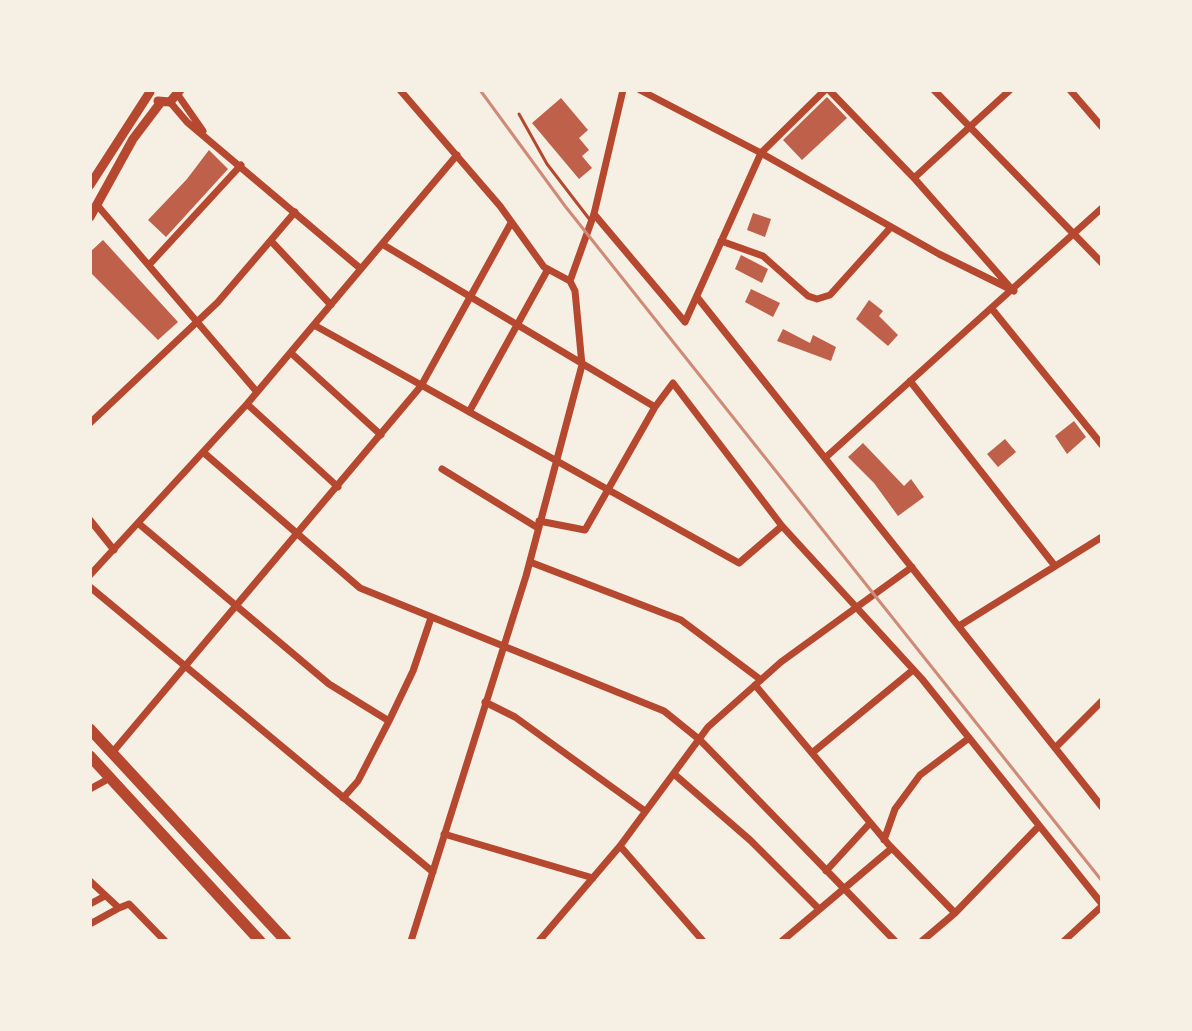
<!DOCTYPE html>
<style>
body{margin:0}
#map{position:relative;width:1192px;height:1031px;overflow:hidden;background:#f6efe4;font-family:Montserrat,sans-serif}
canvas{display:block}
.frame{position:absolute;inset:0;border:92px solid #f6efe4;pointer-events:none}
</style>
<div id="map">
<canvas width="1192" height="1031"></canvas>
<div class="frame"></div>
</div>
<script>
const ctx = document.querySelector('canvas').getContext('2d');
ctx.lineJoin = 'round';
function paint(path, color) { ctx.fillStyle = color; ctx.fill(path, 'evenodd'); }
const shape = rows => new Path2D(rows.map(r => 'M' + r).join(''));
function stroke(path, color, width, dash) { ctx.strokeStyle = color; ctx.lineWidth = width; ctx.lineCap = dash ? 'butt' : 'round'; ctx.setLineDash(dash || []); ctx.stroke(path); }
paint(shape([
 [827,97,847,118,802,160,783,140],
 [561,98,588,130,579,138,589,150,582,156,592,168,579,179,532,123],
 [209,150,228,169,166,237,148,220,187,179],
 [753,213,771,219,765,237,747,230],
 [103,240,178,322,158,340,90,272,90,252],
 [741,255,768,269,762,283,735,269],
 [751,289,780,303,773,317,745,302],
 [869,300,883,311,879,316,898,335,888,346,856,319],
 [783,329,810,343,813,335,836,347,831,361,777,341],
 [1074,421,1086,437,1067,454,1055,436],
 [1005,439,1016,452,998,467,987,454],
 [863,443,904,486,911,479,924,497,898,516,874,483,848,457]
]), '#bf614a');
stroke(shape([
 [519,114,547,164,590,220]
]), '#b5482f', 3);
stroke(shape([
 [400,90,500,206,544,267,570,281],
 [640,90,761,153,939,254,1014,291],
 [829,90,914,178,1009,286],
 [934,90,1102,263],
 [1070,90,1102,127],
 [178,95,203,131],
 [170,102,187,122,361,269],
 [914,178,1010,90],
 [97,205,257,392],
 [594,214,685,322,761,153,825,90],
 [271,241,331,305],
 [721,241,763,256,808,296,817,299,830,295,891,227],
 [382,244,655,407,673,383,782,526,922,679,1102,904],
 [149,265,241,165],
 [697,297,1102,807],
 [992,309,1102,445],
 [314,325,739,563,782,526],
 [291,353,381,435],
 [910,381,1055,566],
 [247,404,338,487],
 [469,412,548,269],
 [90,423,218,302,295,212],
 [203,452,360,588,664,711,700,740,895,941],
 [825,458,1102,208],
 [442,469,538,528],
 [90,520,114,550],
 [539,521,585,530,655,407],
 [138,523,329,684,389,721],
 [530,562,681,620,761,680],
 [90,575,247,404,457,155],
 [90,587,433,872],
 [959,626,1102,537],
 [755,685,889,845,955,913],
 [485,702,515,717,645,811],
 [1055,748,1102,701],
 [112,753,421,386,511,223],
 [812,753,913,670],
 [674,774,750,840,819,909],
 [90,789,110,778],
 [343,798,358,781,389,721,413,671,431,618],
 [444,834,593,878],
 [884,840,895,809,920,775,969,738],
 [620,846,703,941],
 [826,871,870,823],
 [90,881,119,908,129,904,165,941],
 [90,904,103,897],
 [90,924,119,908],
 [411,941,526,576,582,365,575,291,570,281,594,214,623,90],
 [539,941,620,846,708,727,781,662,912,567],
 [782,941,892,848],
 [922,941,955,913,1039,826],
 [1064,941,1102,906]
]), '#b5482f', 7);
stroke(shape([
 [158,101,170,102,180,90],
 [90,185,150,92],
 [90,217,133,139,161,102]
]), '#b5482f', 9);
stroke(shape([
 [90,729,286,941],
 [90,756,260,941]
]), '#b5482f', 11);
stroke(shape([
 [480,90,565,206,1102,881]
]), '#cf8b77', 3);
</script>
